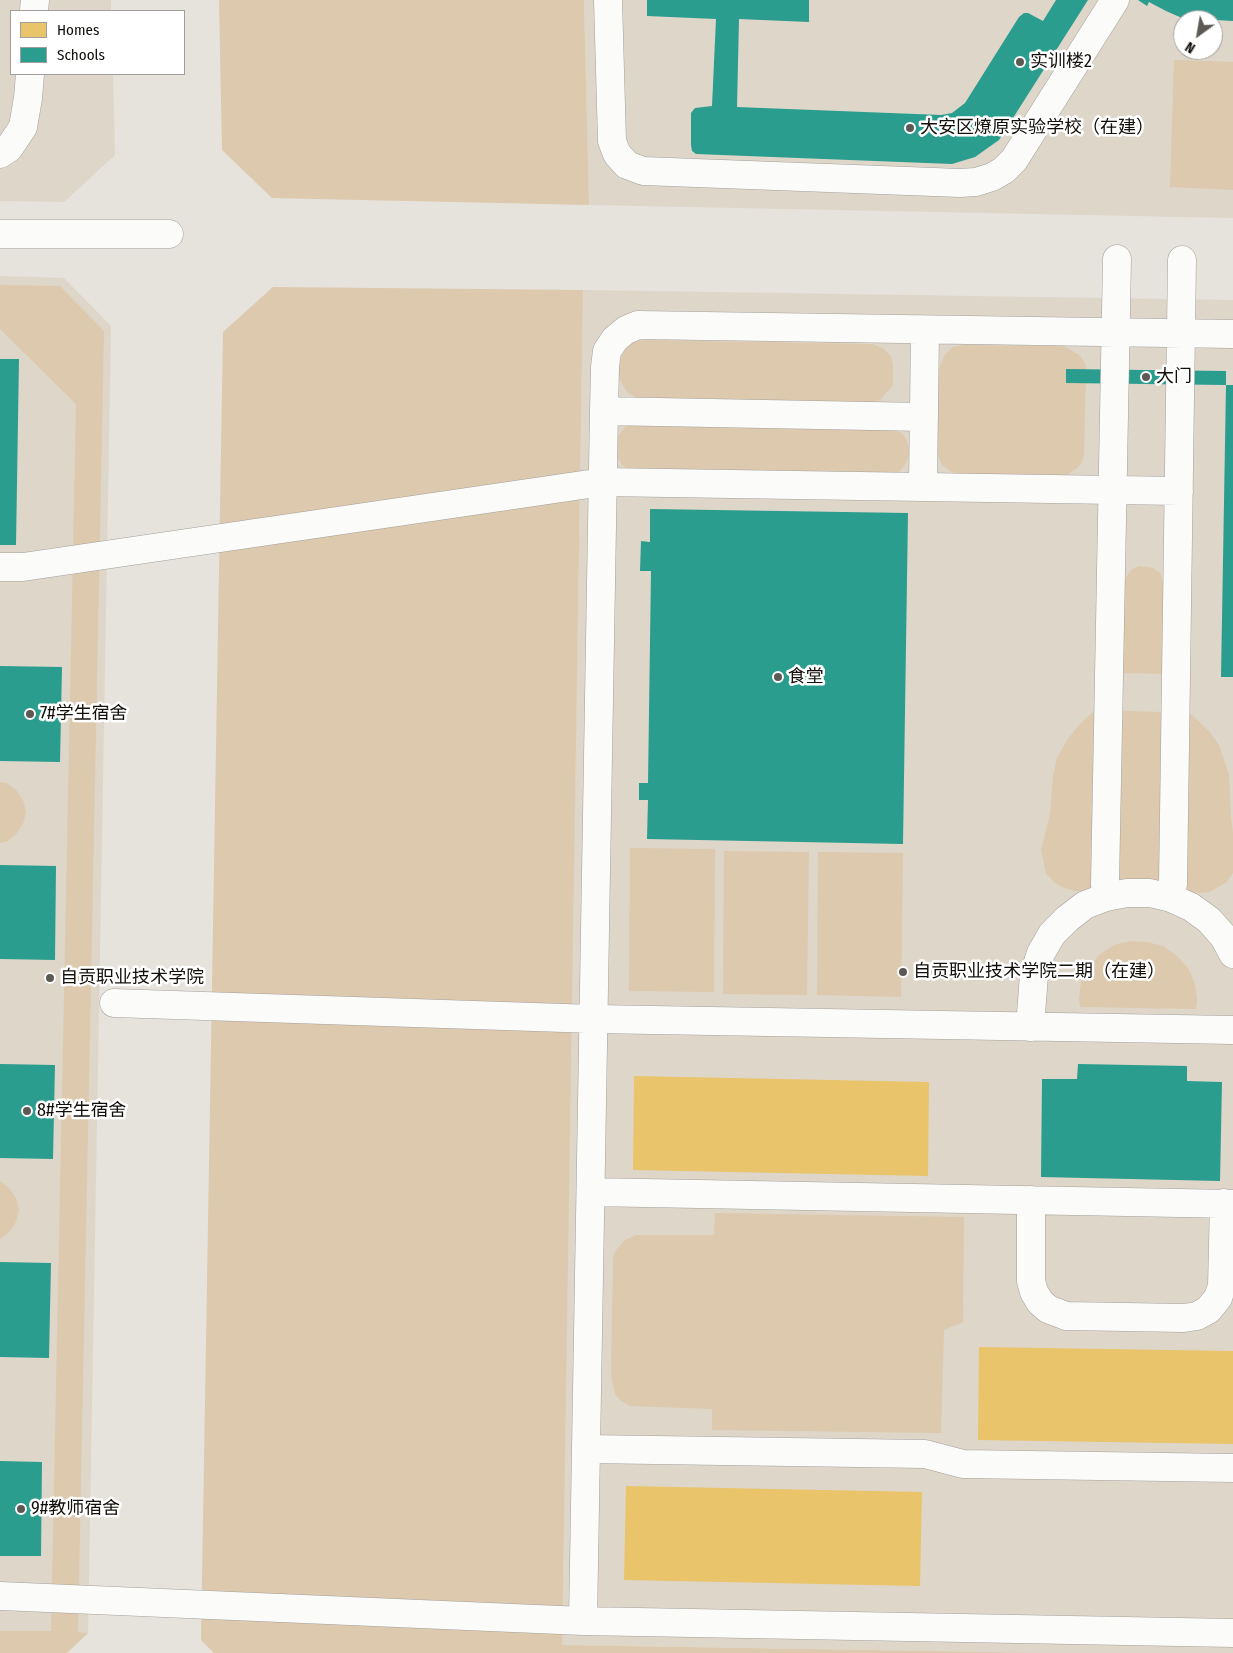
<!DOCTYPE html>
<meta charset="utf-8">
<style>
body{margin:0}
#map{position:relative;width:1233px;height:1653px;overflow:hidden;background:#e6e2dc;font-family:"Fira Sans Condensed",sans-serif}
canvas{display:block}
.legend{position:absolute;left:10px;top:10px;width:175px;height:65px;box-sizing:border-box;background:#fff;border:1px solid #a09f9d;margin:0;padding:6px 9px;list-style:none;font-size:15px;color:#120f0b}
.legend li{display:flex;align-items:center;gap:10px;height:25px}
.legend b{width:25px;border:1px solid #a09f9d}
.north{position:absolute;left:1173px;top:10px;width:50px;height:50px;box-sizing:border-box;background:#fff;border:1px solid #a09f9d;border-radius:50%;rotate:212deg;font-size:14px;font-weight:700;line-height:20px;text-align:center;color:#120f0b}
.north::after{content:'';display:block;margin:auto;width:18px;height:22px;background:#5c5954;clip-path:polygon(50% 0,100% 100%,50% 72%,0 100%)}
</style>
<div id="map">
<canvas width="1233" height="1653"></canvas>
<ul class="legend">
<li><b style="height:14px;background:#e9c46a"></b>Homes</li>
<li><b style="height:14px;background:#2a9d8f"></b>Schools</li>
</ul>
<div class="north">N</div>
</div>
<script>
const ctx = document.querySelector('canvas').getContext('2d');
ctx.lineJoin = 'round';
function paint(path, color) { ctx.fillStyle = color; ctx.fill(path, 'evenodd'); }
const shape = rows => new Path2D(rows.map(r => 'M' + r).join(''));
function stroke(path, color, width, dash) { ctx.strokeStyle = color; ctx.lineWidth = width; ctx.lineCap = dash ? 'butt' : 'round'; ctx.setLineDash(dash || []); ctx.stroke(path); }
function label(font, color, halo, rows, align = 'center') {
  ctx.font = font + ' "Fira Sans Condensed","Noto Sans SC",sans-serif'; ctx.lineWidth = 5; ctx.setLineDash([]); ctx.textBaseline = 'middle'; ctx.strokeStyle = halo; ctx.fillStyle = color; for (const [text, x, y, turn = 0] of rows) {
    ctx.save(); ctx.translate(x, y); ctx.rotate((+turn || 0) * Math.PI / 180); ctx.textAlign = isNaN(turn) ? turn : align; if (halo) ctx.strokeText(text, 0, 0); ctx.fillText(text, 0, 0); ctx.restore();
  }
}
paint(shape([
 [0,0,111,0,111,11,11,11,11,74,113,74,115,155,64,202,0,201],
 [584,0,1233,0,1233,218,589,205],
 [1183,20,1213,20,1213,50,1183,50],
 [0,276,64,278,111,326,88,1633,0,1631],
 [583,290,1233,300,1233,1653,1048,1653,561,1645]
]), '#ded6c9');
paint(shape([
 [219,0,584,0,589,205,272,198,222,150],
 [1174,60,1233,62,1233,190,1170,187],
 [0,285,60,286,104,331,78,1632,88,1633,67,1653,0,1653,0,1631,51,1631,76,404,0,329],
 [273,287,583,290,562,1645,1048,1653,214,1653,201,1640,223,332],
 [645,340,873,344,884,349,891,356,893,366,893,385,880,400,870,403,638,398,628,393,624,387,620,380,619,370,620,360,625,350,634,342],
 [963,345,1064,346,1079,355,1085,363,1086,369,1084,454,1082,462,1077,468,1064,477,959,475,950,471,942,465,937,454,938,371,945,354,953,347],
 [627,425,894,430,902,433,906,439,909,447,909,455,906,463,900,471,891,475,630,470,622,465,616,454,618,436],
 [1139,566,1153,568,1160,573,1164,583,1162,674,1123,673,1124,583,1127,576,1131,570],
 [1094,711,1091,888,1084,891,1075,891,1062,887,1054,882,1046,873,1041,850,1050,814,1053,775,1057,758,1067,740,1079,725],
 [1123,711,1162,712,1159,882,1119,881],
 [1190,713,1210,732,1219,745,1229,775,1231,816,1233,833,1233,873,1227,882,1210,892,1200,893,1187,891],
 [0,782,6,783,16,790,23,800,26,812,23,824,16,834,6,842,0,843],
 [630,848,715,849,714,992,629,991],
 [724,851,809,852,807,995,723,994],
 [818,852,903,853,901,997,817,995],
 [1130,941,1147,942,1163,946,1177,956,1188,968,1195,984,1197,1000,1196,1009,1080,1007,1079,998,1081,982,1089,967,1100,954,1114,945],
 [0,1181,9,1188,16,1198,19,1210,16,1222,9,1232,0,1239],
 [715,1213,964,1217,963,1322,944,1330,941,1433,712,1430,712,1409,630,1406,620,1400,615,1394,611,1375,613,1259,615,1251,626,1239,637,1235,714,1235]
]), '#ddc9ad');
paint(shape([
 [634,1076,929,1082,928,1176,633,1170],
 [979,1347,1233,1351,1233,1444,978,1440],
 [626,1486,922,1492,920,1586,624,1580]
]), '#e9c46a');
paint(shape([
 [647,0,809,0,809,22,739,19,737,107,941,115,952,113,965,103,1019,17,1024,13,1028,13,1043,21,1056,0,1088,0,999,140,975,157,952,164,696,154,692,151,691,145,691,113,695,108,712,106,716,19,647,16],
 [1138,0,1233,0,1233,21,1182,18,1166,11,1149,2,1147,6],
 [0,359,19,359,16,545,0,545],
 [1066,369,1226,371,1226,385,1066,383],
 [1226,385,1233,385,1233,677,1221,677],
 [650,509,908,513,903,844,647,839,648,800,639,800,639,783,648,783,651,571,640,571,641,541,650,542],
 [0,666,62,667,60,762,0,761],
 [0,865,56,866,55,960,0,959],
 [0,1064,55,1065,53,1159,0,1158],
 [1078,1064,1187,1066,1187,1081,1222,1082,1220,1181,1041,1177,1042,1079,1077,1079],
 [0,1262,51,1263,49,1358,0,1357],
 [0,1461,42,1462,41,1556,0,1556]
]), '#2a9d8f');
const minor = shape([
 [608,0,612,141,617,154,627,165,643,171,960,183,976,182,992,177,1004,170,1014,160,1115,0],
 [34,11,35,0],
 [0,154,9,148,23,127,28,98,30,74],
 [0,234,169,234],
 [1233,334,638,325,626,330,615,339,607,351,605,367,604,411,583,1621,1233,1633],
 [604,411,924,417],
 [923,487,925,330],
 [0,567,23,567,603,482,1179,491],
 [1106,897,1105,884,1117,259],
 [1171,898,1173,884,1182,260],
 [114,1003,594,1019,1233,1030],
 [1030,1027,1034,975,1041,953,1052,934,1067,919,1085,905,1106,897,1127,893,1150,893,1171,898,1191,907,1209,920,1224,937,1233,954],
 [591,1192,1233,1204],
 [1031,1200,1031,1281,1034,1292,1040,1302,1048,1309,1066,1316,1184,1318,1197,1316,1208,1310,1218,1298,1222,1286,1224,1203],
 [586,1449,925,1454,963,1464,1233,1468],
 [0,1596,583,1621]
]);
stroke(minor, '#a3a09b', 29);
stroke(minor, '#fbfbfa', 28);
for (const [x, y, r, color] of [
 [1020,62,5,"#5c5954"],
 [910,128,5,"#5c5954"],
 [1146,377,5,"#5c5954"],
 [778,677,5,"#5c5954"],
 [30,714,5,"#5c5954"],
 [903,972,5,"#5c5954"],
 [50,978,5,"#5c5954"],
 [27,1111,5,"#5c5954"],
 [21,1509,5,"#5c5954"]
]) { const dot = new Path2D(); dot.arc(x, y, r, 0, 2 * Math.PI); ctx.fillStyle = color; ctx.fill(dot); stroke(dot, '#fff', 2); }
label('18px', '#120f0b', '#fff', [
 ["实训楼2",1030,62],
 ["大安区燎原实验学校（在建）",920,128],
 ["大门",1156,377],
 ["食堂",788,677],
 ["7#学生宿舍",40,714],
 ["自贡职业技术学院二期（在建）",913,972],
 ["自贡职业技术学院",60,978],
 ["8#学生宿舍",37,1111],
 ["9#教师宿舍",31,1509]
], 'left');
</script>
